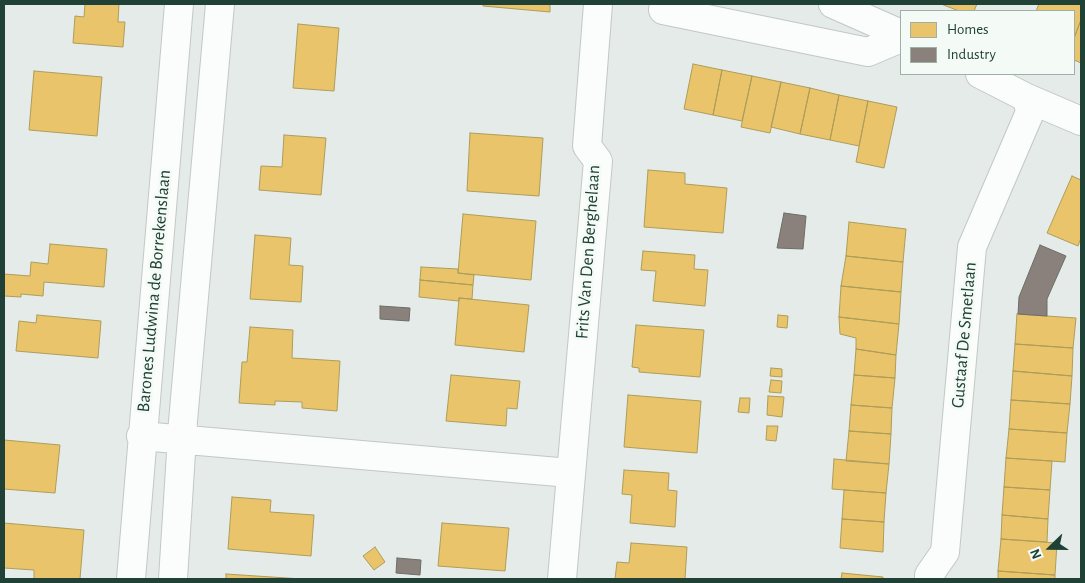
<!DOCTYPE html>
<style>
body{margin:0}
#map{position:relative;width:1085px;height:583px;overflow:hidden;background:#e5ebe8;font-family:"Alegreya Sans",sans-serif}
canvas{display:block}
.frame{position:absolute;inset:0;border:5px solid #204236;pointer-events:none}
.legend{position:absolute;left:900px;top:10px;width:175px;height:65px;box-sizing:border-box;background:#f4faf6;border:1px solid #9fb0a9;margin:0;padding:6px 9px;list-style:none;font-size:15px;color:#204236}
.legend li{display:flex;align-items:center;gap:10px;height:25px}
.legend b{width:25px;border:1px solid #9fb0a9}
.north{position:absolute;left:1025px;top:523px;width:50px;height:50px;-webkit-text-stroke:4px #f4faf6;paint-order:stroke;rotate:248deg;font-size:14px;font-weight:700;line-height:20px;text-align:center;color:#204236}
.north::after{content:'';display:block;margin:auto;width:18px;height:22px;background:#204236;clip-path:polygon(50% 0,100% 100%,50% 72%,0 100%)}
</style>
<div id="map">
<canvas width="1085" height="583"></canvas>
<div class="frame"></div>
<ul class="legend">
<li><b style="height:14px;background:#e9c46a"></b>Homes</li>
<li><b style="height:14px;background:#8a817c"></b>Industry</li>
</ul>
<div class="north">N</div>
</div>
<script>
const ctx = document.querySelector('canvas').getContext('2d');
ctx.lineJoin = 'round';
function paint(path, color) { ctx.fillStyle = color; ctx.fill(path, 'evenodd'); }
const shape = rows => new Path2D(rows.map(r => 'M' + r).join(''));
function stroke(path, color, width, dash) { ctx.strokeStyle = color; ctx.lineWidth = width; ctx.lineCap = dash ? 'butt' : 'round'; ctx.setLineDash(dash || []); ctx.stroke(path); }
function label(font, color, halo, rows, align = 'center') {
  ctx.font = font + ' "Alegreya Sans",sans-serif'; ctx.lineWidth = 5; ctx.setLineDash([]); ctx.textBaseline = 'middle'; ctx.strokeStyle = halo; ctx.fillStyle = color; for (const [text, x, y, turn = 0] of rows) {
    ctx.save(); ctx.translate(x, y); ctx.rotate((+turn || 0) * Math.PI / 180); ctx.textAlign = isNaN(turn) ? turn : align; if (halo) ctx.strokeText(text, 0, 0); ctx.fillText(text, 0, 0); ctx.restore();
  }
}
const homes = shape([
 [85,4,119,4,118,22,125,22,123,47,73,43,75,16,84,17,85,4],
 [483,4,550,4,550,12,483,6,483,4],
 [941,4,977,4,974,11,959,11,941,4],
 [1039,4,1081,4,1081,20,1074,38,1074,11,1036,11,1039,4],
 [1081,20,1081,63,1074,60,1074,38,1081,20],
 [298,24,339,28,334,91,293,88,298,24],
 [693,64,722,70,713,115,684,109,693,64],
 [722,70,752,76,742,121,713,115,722,70],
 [34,71,102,77,97,136,29,130,34,71],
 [752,76,781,82,770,133,741,127,752,76],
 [781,82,810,88,800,134,771,127,781,82],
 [810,88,839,95,830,140,800,134,810,88],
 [839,95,868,101,859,146,830,140,839,95],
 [868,101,897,107,884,168,856,162,868,101],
 [470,133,543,138,539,196,467,191,470,133],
 [284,135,326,138,321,195,259,190,261,166,282,167,284,135],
 [648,170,685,173,685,184,727,188,723,233,644,227,648,170],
 [1072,176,1081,180,1081,238,1078,246,1047,233,1072,176],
 [463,214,536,221,531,280,458,273,463,214],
 [849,222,906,229,903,262,846,256,849,222],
 [255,235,291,238,289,265,303,266,301,302,250,299,255,235],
 [50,244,107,249,104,287,44,282,43,296,21,294,21,297,4,296,4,274,30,276,31,262,48,264,50,244],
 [643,251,695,255,694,269,708,270,705,306,653,301,656,271,641,270,643,251],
 [846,256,903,262,901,292,841,286,846,256],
 [421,267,458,269,458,273,474,275,473,285,420,280,421,267],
 [420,280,473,285,472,299,459,298,459,301,419,297,420,280],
 [841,286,901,292,899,324,839,317,841,286],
 [459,298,529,305,524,352,455,345,459,298],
 [1017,314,1076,318,1073,348,1015,344,1017,314],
 [37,315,101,321,98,358,16,351,19,321,36,323,37,315],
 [778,315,788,316,787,328,777,327,778,315],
 [839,317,899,324,896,355,856,349,856,338,840,334,839,317],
 [636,325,704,330,700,377,639,372,639,368,632,367,636,325],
 [250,327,293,330,292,358,340,361,337,411,302,408,302,402,275,401,275,405,239,403,242,362,247,362,250,327],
 [1015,344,1073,348,1072,376,1013,371,1015,344],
 [856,349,896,355,895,378,854,375,856,349],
 [771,368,782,369,782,377,770,376,771,368],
 [1013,371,1072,376,1070,404,1011,400,1013,371],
 [451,375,520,381,517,409,507,408,506,426,446,421,451,375],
 [854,375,895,378,892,408,851,405,854,375],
 [771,380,782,381,781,393,769,392,771,380],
 [628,395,701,401,697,453,624,447,628,395],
 [768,396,784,397,782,417,767,415,768,396],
 [740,398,750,398,749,413,738,412,740,398],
 [1011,400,1070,404,1067,433,1009,429,1011,400],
 [851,405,892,408,891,434,849,431,851,405],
 [767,426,778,426,776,441,766,440,767,426],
 [1009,429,1067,433,1065,462,1006,458,1009,429],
 [849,431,891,434,889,464,846,461,849,431],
 [4,440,60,445,55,493,4,489,4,440],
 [1006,458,1052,461,1050,490,1004,487,1006,458],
 [834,459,889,464,886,493,832,489,834,459],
 [624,470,669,473,668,490,677,491,675,527,630,523,632,495,622,494,624,470],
 [1004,487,1050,490,1048,519,1002,515,1004,487],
 [844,490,886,493,884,522,842,519,844,490],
 [232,497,271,500,270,512,314,515,311,556,228,549,232,497],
 [1002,515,1048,519,1047,542,1001,539,1002,515],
 [842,519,884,522,883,552,840,548,842,519],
 [4,523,84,530,80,579,34,579,34,570,4,568,4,523],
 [442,523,509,528,505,571,438,566,442,523],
 [1001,539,1057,543,1055,575,998,571,1001,539],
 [631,543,687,547,685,579,615,579,617,562,629,563,631,543],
 [375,547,385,562,374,570,363,556,375,547],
 [998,571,1055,575,1055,579,998,579,998,571],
 [842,573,883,577,883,579,841,579,842,573],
 [226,574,302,579,226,579,226,574]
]);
paint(homes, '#e9c46a');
stroke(homes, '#ad9d5a', 1);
const industry = shape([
 [784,213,806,216,803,249,777,248,784,213],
 [1040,245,1066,256,1047,299,1047,316,1018,314,1019,297,1040,245],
 [380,306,410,308,409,321,380,319,380,306],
 [397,558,421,560,420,575,396,573,397,558]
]);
paint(industry, '#8a817c');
stroke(industry, '#6a6e67', 1);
const minor = shape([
 [665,4,663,10,868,52,901,38],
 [833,4,901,34],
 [980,74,1027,98,1081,121],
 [141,436,570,473],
 [131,579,179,4],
 [173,579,183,421,220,4],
 [562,579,598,161,587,146,598,4],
 [929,579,929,575,945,552,972,247,1030,112,1027,98]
]);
stroke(minor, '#c2c8c5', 30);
stroke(minor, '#fbfcfc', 28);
label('18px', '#204236', '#f4faf6', [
 ["Frits Van Den Berghelaan",588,252,-86],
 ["Barones Ludwina de Borrekenslaan",154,291,-85],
 ["Gustaaf De Smetlaan",964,335,-85]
]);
</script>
